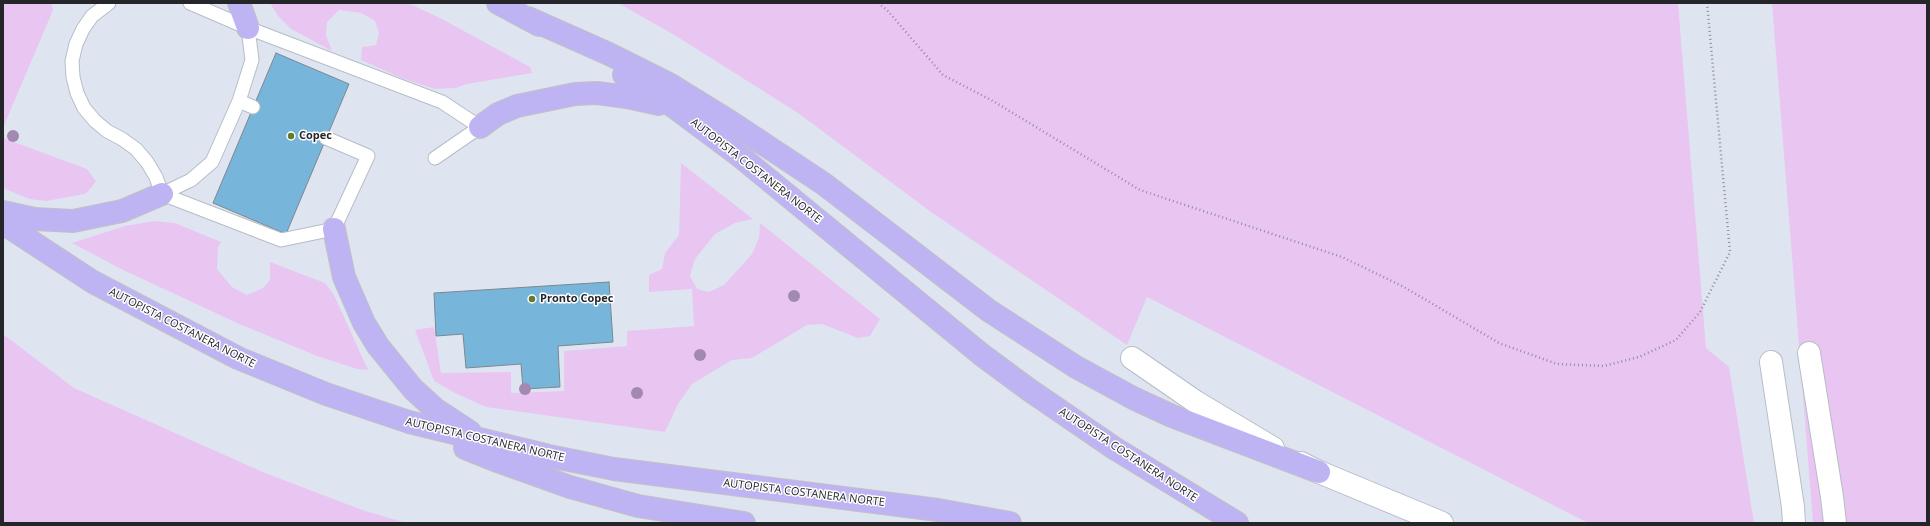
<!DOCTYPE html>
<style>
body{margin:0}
#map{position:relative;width:1930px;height:526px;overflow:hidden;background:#dfe5f0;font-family:"Open Sans",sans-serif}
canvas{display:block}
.frame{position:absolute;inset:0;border:4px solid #24262a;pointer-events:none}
</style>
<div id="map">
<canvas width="1930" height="526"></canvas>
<div class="frame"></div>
</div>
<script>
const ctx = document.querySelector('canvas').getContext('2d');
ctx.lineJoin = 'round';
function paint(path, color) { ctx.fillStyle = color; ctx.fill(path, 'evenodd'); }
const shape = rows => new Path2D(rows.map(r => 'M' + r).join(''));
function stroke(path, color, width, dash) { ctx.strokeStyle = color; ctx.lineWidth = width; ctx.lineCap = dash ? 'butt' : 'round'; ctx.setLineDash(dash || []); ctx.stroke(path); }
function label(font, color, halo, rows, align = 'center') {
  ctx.font = font + ' "Open Sans",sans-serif'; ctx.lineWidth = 3; ctx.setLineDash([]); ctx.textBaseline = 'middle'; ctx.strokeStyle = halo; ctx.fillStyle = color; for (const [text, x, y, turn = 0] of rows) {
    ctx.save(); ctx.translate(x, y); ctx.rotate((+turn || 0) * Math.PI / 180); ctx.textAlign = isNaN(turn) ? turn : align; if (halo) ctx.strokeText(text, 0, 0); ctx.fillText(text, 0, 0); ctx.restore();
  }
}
paint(shape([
 [3,3,51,3,53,10,3,128],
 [270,3,408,3,442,19,530,67,532,73,467,84,456,88,435,89,404,79,361,60,362,47,376,45,379,33,375,21,361,13,339,10,327,22,326,35,332,51,291,29,278,16],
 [618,3,1678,3,1706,348,1729,367,1754,523,1588,523,1147,297,1127,345,931,212,798,113,676,36],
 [1772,3,1927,3,1927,523,1813,523],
 [3,138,87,169,96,181,91,188,85,194,46,201,29,199,3,188],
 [681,163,753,219,735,223,715,234,695,259,690,276,697,289,709,292,724,285,752,254,759,238,760,223,880,319,870,336,858,338,822,324,807,325,752,358,732,360,692,384,678,404,665,432,486,407,455,393,434,381,415,330,434,327,441,373,511,372,511,393,564,391,564,351,627,346,627,331,694,326,692,289,649,292,649,275,662,269,665,253,679,235],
 [154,221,175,223,221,242,218,247,217,269,232,287,247,295,263,288,270,280,270,262,325,283,334,295,368,370,357,369,317,356,237,323,121,269,72,243,125,226],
 [3,334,74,388,265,473,365,511,407,523,3,523]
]), '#e9c6f2');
const building = shape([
 [276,53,349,84,286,234,213,203,276,53],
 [609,282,613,342,558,346,560,387,523,389,521,364,466,368,463,334,436,336,434,293,609,282]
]);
paint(building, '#78b5da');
stroke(building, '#7c878d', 1);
const service = shape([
 [109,3,92,16,83,29,76,44,72,61,73,77,77,93,84,108,95,121,107,131,122,139,136,149,147,162,156,177,162,194,281,240,334,229,368,156,326,138],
 [190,3,248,28,442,102,480,127,435,158],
 [239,101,253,107],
 [162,194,191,180,212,162,239,101,252,60,248,28]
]);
const minor = shape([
 [1809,353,1832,497,1835,523],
 [1132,358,1196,402,1273,448],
 [1771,362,1793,507,1794,523],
 [1301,463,1319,472,1442,523]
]);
const motorway = shape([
 [239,3,248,28],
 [498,3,539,25],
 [528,18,609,54,669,84,729,121,824,184,988,310,1076,367,1135,399,1172,416,1319,472],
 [624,75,674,107,741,157,982,355,1028,389,1114,448,1237,523],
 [480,127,498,114,517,106,575,94,597,93,627,97,659,104],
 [3,212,35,219,73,221,122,211,162,194],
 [3,223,93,282,238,358,326,394,409,422,549,456,614,469,938,510,1010,523],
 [334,229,344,277,364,323,378,346,413,389,435,409,470,432],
 [465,448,500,462,570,487,638,506,744,523]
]);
stroke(service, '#b7bdc7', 15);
stroke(minor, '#b7bdc7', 24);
stroke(motorway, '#c2c2c3', 24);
stroke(shape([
 [878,3,887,10,943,75,993,101,1140,190,1342,257,1404,287,1499,343,1557,364,1604,366,1639,357,1676,340,1700,312,1730,252,1707,3]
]), '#8d9199', 2.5, [1, 3]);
stroke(service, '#fff', 13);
stroke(minor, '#fff', 22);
stroke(motorway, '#beb4f3', 22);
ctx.fillStyle = '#a189b0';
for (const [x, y] of [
 [13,136],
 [794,296],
 [700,355],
 [525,389],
 [637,393]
]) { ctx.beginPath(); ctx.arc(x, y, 6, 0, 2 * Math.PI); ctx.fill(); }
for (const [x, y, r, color] of [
 [291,136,4,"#647a2c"],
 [532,299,4,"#647a2c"]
]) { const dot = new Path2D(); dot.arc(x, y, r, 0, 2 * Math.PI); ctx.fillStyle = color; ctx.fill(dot); stroke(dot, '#fff', 1.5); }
label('bold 11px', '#24262a', '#fff', [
 ["Copec",299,136],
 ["Pronto Copec",540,299]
], 'left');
label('11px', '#24262a', '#fff', [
 ["AUTOPISTA COSTANERA NORTE",756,171,38],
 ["AUTOPISTA COSTANERA NORTE",182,328,27],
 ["AUTOPISTA COSTANERA NORTE",485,440,13],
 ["AUTOPISTA COSTANERA NORTE",1128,455,33],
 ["AUTOPISTA COSTANERA NORTE",804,493,7]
]);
</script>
